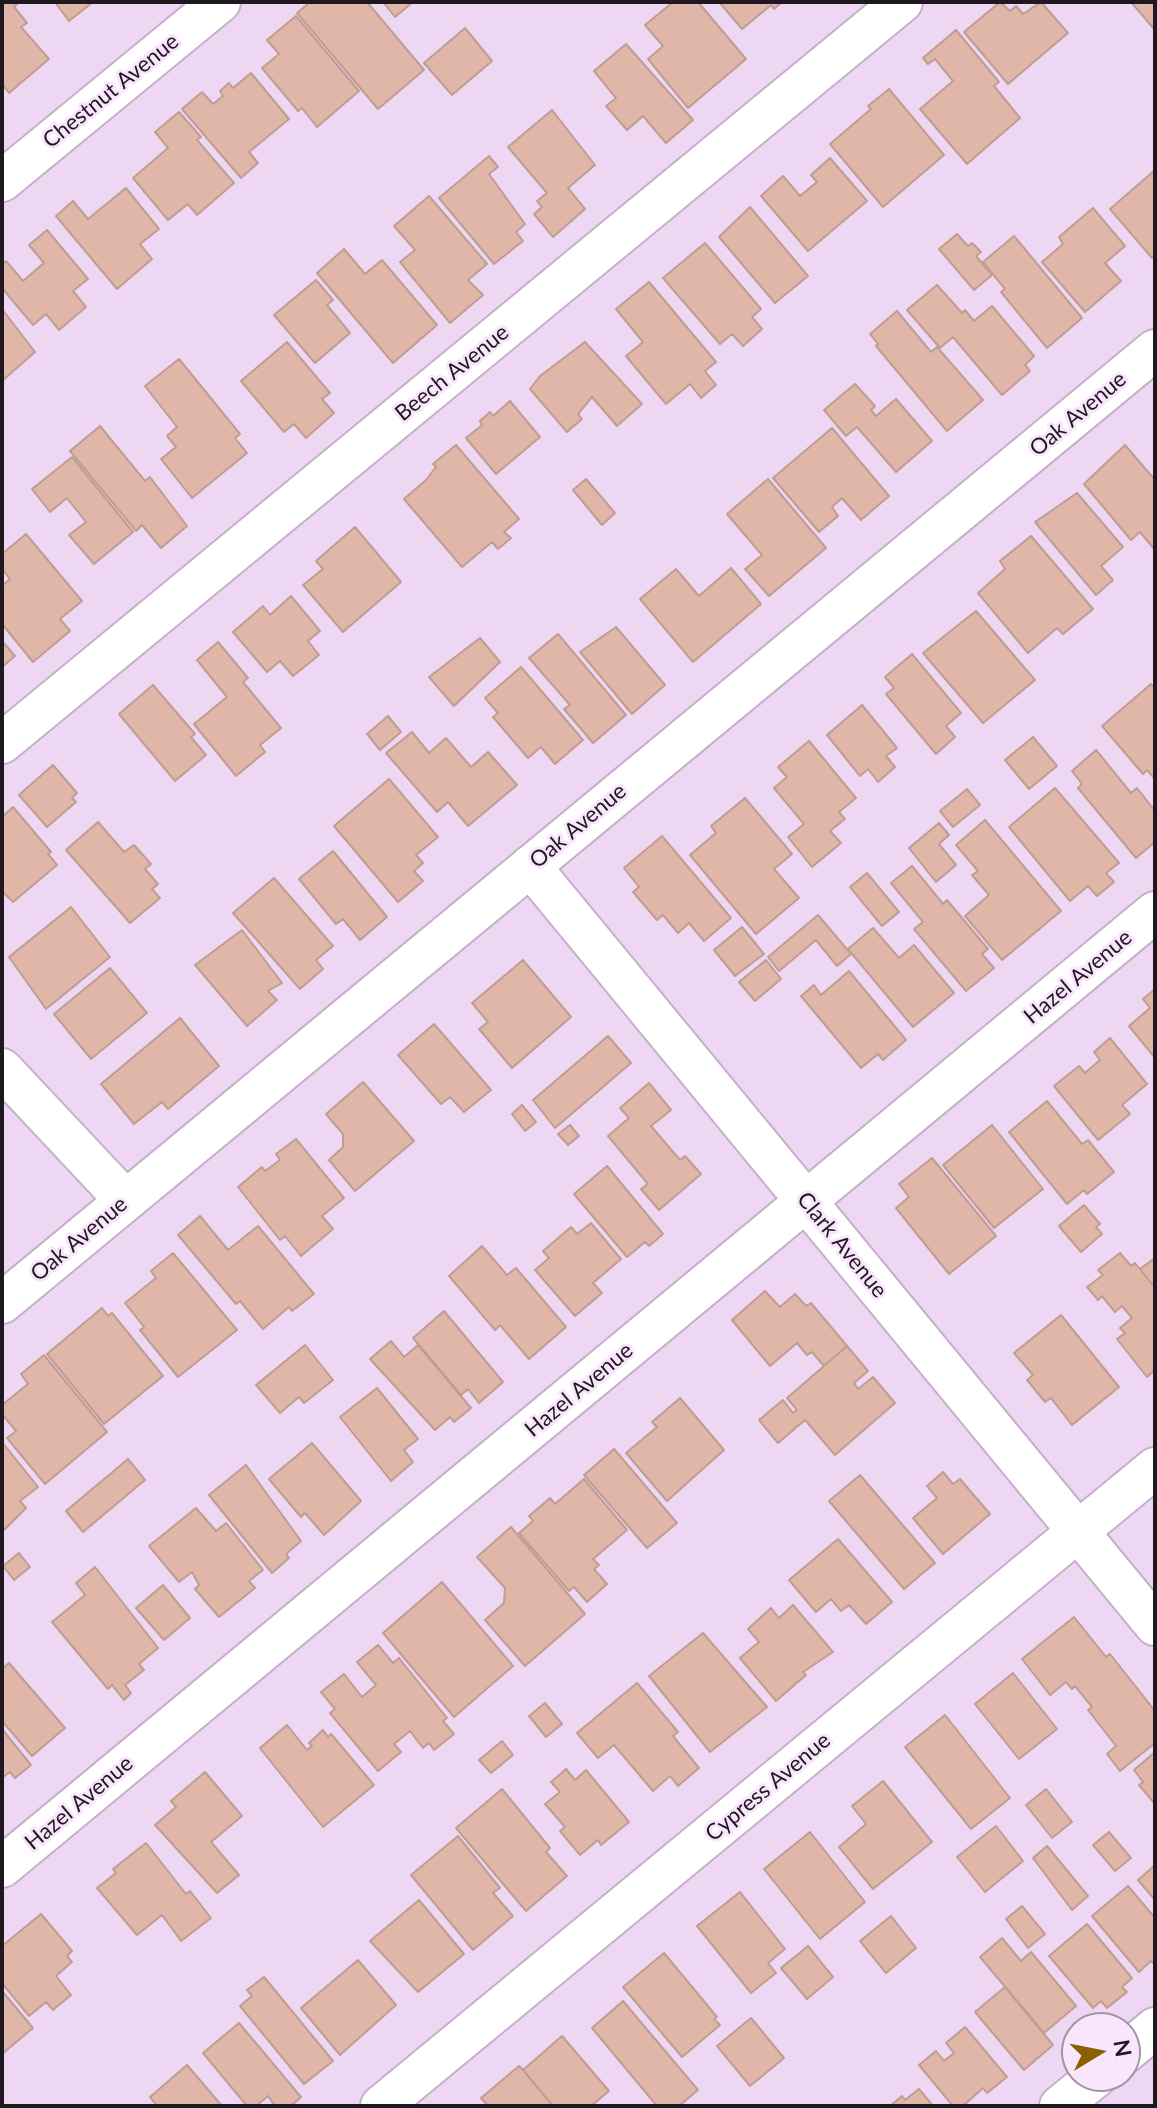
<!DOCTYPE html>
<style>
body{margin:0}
#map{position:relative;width:1157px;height:2108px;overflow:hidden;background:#eed7f2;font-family:Lato,sans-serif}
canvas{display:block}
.frame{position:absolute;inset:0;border:4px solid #201821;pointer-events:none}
.north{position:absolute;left:1061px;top:2012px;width:80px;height:80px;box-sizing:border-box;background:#f9e6fc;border:2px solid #a294a4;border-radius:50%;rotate:80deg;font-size:22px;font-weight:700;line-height:32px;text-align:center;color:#201821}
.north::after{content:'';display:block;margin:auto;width:28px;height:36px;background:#8a6001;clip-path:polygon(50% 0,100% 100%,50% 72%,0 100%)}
</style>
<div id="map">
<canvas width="1157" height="2108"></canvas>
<div class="frame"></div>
<div class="north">N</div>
</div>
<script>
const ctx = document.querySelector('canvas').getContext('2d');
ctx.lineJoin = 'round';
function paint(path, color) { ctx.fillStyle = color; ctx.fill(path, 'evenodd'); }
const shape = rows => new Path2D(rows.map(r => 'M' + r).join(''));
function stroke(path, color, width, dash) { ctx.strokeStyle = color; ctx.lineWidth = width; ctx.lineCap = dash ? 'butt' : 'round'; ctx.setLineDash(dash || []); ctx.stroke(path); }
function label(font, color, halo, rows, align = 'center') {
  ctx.font = font + ' Lato,sans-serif'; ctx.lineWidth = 6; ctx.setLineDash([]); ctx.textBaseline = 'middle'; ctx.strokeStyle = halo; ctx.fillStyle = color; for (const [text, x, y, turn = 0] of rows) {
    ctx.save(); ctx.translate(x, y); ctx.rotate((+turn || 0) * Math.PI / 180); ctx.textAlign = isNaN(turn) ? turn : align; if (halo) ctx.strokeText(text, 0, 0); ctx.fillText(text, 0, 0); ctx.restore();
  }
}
const building = shape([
 [2,2,19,2,14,7,27,23,21,27,49,59,9,93,2,84,2,2],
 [55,2,93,2,69,21,55,2],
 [310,2,367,2,424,70,378,109,297,13,310,2],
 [383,2,413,2,395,17,383,2],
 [673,2,698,2,746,59,688,108,648,59,663,46,645,25,673,2],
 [782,2,774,9,771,5,742,29,720,3,782,2],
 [1000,2,1010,11,1016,6,1023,14,1041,2,1068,33,1008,84,964,32,1000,2],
 [1131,2,1155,2,1155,30,1131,2],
 [296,16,359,91,317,127,302,108,298,111,262,68,279,54,267,40,296,16],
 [465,28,492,61,452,95,424,63,465,28],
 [956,30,999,82,994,86,1020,118,967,164,920,109,953,81,935,59,928,64,923,58,956,30],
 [626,44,693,120,666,143,643,116,627,130,606,106,616,98,594,71,626,44],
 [251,73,289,119,249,152,258,163,241,178,182,109,202,92,213,104,223,96,220,91,229,83,233,88,251,73],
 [889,89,944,155,883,207,830,144,871,109,868,106,889,89],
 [552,110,595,165,568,188,585,209,553,237,534,214,542,207,537,201,547,193,508,147,552,110],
 [179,112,201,137,197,140,234,183,197,215,188,204,168,220,133,178,168,148,155,132,179,112],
 [489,156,498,167,489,174,525,224,516,232,523,241,494,264,439,198,489,156],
 [830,158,867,201,808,251,761,196,783,176,800,196,817,182,811,175,830,158],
 [1155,170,1155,256,1152,258,1110,209,1155,170],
 [126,188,159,229,140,244,152,259,117,289,56,216,73,201,88,219,126,188],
 [429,196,487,264,468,280,483,295,450,323,400,262,415,250,394,226,429,196],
 [750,207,808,276,775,303,719,237,750,207],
 [1093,208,1125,246,1105,263,1121,281,1085,312,1042,262,1063,244,1059,237,1093,208],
 [47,230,88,279,73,291,86,307,59,330,46,314,33,325,2,288,2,264,6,261,23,281,44,263,29,245,47,230],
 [957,234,968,246,972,243,981,252,976,256,992,275,974,290,939,249,957,234],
 [1014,236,1082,318,1047,348,1001,292,1005,289,983,262,1014,236],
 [705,243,761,309,752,317,762,329,743,346,732,334,720,344,663,278,705,243],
 [344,249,365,274,382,260,437,325,393,363,317,273,344,249],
 [316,280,333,300,327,305,350,333,315,363,274,315,316,280],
 [649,282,716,362,705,371,716,385,701,398,690,384,666,404,626,356,643,342,616,309,649,282],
 [937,285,962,313,965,310,974,321,992,306,1034,356,1025,365,1030,371,1002,395,953,337,940,348,907,310,937,285],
 [2,309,35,352,2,381,2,309],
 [897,311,931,352,937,347,983,400,947,431,876,346,878,344,870,334,897,311],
 [287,342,330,393,322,399,334,413,306,438,294,424,284,432,241,381,287,342],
 [585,342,642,404,617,426,592,397,578,414,582,419,567,432,530,389,540,376,585,342],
 [179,359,240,434,235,438,247,453,192,498,161,459,176,447,167,436,177,427,145,386,179,359],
 [855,384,875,406,871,410,876,416,896,399,932,441,896,472,857,427,846,436,824,410,855,384],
 [510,401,540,437,496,474,466,438,482,425,480,421,490,412,493,416,510,401],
 [100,426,145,481,150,477,187,526,161,548,142,525,136,531,70,451,100,426],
 [832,428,889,496,861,520,842,498,832,507,838,516,819,532,773,478,832,428],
 [456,445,519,519,504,532,511,538,498,549,492,542,462,567,404,499,426,480,436,467,433,464,456,445],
 [1125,445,1155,480,1155,550,1140,532,1131,540,1084,484,1125,445],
 [72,457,133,532,94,564,69,535,86,522,67,498,50,512,32,489,72,457],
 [586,479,615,513,602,525,573,490,586,479],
 [768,479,826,548,769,596,745,569,762,555,727,514,768,479],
 [1077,493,1123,547,1101,566,1113,580,1096,595,1035,522,1077,493],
 [355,527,401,582,343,632,303,585,323,569,316,561,355,527],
 [26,534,82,601,60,619,70,631,33,662,2,624,2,586,10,579,2,569,2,554,26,534],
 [1031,536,1093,609,1063,634,1057,628,1028,653,978,593,1005,569,1000,561,1031,536],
 [731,568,761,604,693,662,640,599,676,569,699,596,731,568],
 [291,596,320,631,308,641,319,655,293,676,280,661,267,672,233,632,263,606,270,615,291,596],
 [976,611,1035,680,983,723,923,653,976,611],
 [616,627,665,685,632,714,580,652,616,627],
 [558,634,626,715,593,743,564,709,570,705,529,658,558,634],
 [480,638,500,662,454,706,429,677,480,638],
 [2,641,15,656,2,667,2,641],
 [218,642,248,678,243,682,281,728,260,745,265,752,236,776,194,724,227,697,197,660,218,642],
 [912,654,961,713,946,726,955,737,936,754,886,694,894,688,885,677,912,654],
 [521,667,583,740,555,764,541,747,528,758,493,717,498,713,485,698,521,667],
 [1151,684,1155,688,1155,779,1147,770,1143,774,1102,726,1151,684],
 [153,685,195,734,191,737,206,755,175,781,119,714,153,685],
 [862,705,897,748,886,756,895,767,878,782,868,769,860,776,827,735,862,705],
 [388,716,401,732,380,750,367,734,388,716],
 [412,732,429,753,446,738,471,767,488,752,517,785,468,826,448,802,437,812,386,753,412,732],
 [1033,737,1057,766,1029,789,1005,760,1033,737],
 [809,741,856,798,839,812,845,819,830,831,841,843,812,867,788,837,804,824,774,788,787,777,778,767,809,741],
 [1096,750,1131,793,1137,788,1155,811,1155,842,1136,858,1078,788,1082,784,1072,771,1096,750],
 [53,765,77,793,72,798,76,802,47,827,19,795,53,765],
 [389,779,438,837,416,855,423,863,414,871,423,881,398,902,334,826,389,779],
 [1055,788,1119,863,1106,873,1114,882,1097,896,1088,886,1070,901,1009,827,1055,788],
 [967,789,980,805,953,827,940,811,967,789],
 [745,798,792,854,774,869,799,898,756,934,690,855,716,833,711,826,745,798],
 [13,807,51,852,48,854,57,865,13,902,2,891,2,817,13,807],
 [985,820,1061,911,1002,960,965,916,989,895,972,875,978,871,956,845,985,820],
 [98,822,124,852,134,845,151,864,145,869,158,884,152,889,160,898,130,923,66,850,98,822],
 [939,823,949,835,939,844,956,865,936,882,909,848,939,823],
 [662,836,731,918,704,941,689,923,678,933,663,915,657,920,633,892,639,887,624,868,662,836],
 [333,851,387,917,360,940,343,919,336,924,299,879,333,851],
 [912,866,943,904,947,900,988,949,982,954,994,968,966,991,914,929,923,922,891,883,912,866],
 [867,873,899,912,882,926,850,887,867,873],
 [274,878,333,946,316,960,323,969,300,989,233,913,274,878],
 [71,907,110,957,46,1009,9,957,71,907],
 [818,915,851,954,837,966,816,940,779,971,768,957,818,915],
 [742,927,764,954,735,976,714,950,742,927],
 [873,928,899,958,914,945,954,993,913,1027,848,949,873,928],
 [242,930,282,983,268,991,277,1000,247,1026,195,965,242,930],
 [523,960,571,1017,512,1068,479,1029,488,1022,472,1003,523,960],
 [766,960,781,979,755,1001,739,982,766,960],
 [110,968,147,1013,91,1059,54,1014,110,968],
 [849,971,906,1040,883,1060,878,1054,861,1068,801,996,814,985,821,995,849,971],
 [1155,989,1155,1058,1129,1026,1150,1008,1143,999,1155,989],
 [180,1018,219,1066,168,1109,162,1102,134,1124,101,1084,180,1018],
 [434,1024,491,1090,464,1112,450,1097,441,1104,398,1055,434,1024],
 [608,1036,631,1063,555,1128,533,1100,608,1036],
 [1110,1038,1147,1084,1122,1105,1130,1114,1098,1140,1054,1086,1079,1066,1085,1073,1100,1060,1094,1052,1110,1038],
 [363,1082,414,1141,355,1191,329,1160,343,1147,343,1134,326,1114,363,1082],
 [649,1083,671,1110,651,1126,680,1160,685,1156,701,1174,659,1210,641,1189,648,1184,608,1136,629,1118,620,1108,649,1083],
 [1047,1101,1082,1144,1088,1140,1114,1172,1087,1194,1084,1190,1067,1204,1009,1132,1047,1101],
 [522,1105,536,1122,525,1131,512,1114,522,1105],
 [570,1125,579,1136,568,1145,558,1134,570,1125],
 [992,1125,1043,1189,994,1228,943,1165,992,1125],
 [296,1139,344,1198,322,1216,333,1229,301,1256,285,1236,280,1240,238,1187,262,1167,265,1171,280,1160,276,1154,296,1139],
 [932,1158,996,1236,949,1274,896,1208,909,1197,899,1184,932,1158],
 [607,1166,663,1234,649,1246,645,1242,627,1257,574,1194,607,1166],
 [1084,1205,1100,1224,1096,1227,1102,1234,1081,1252,1059,1226,1084,1205],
 [200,1216,228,1250,258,1226,314,1294,292,1311,289,1307,263,1329,240,1301,236,1304,178,1235,200,1216],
 [591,1223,621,1259,593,1283,602,1293,575,1316,535,1270,549,1258,543,1251,571,1227,577,1234,591,1223],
 [482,1246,507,1275,516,1268,566,1327,529,1359,500,1325,495,1330,449,1276,482,1246],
 [173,1253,237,1330,178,1377,140,1330,144,1327,125,1303,156,1278,151,1271,173,1253],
 [1120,1253,1131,1266,1135,1263,1155,1288,1155,1370,1147,1377,1117,1339,1125,1333,1120,1328,1132,1318,1122,1306,1115,1312,1102,1296,1098,1300,1087,1287,1103,1275,1098,1270,1120,1253],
 [1155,1258,1155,1288,1140,1269,1155,1258],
 [765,1291,780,1307,795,1294,806,1306,811,1303,847,1346,824,1366,812,1352,807,1355,797,1343,770,1366,732,1320,765,1291],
 [102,1308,108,1316,112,1313,163,1376,104,1424,47,1354,102,1308],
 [444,1311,503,1382,479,1403,468,1389,461,1395,413,1338,444,1311],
 [1061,1315,1119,1387,1072,1425,1051,1398,1045,1402,1027,1380,1033,1375,1014,1353,1061,1315],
 [391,1341,404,1357,418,1345,471,1408,454,1422,450,1417,435,1430,370,1359,391,1341],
 [305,1345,333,1380,304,1403,299,1397,280,1413,256,1385,305,1345],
 [847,1346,868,1371,854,1383,858,1389,873,1377,895,1403,835,1455,805,1420,778,1443,759,1420,783,1400,793,1413,797,1410,787,1398,847,1346],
 [44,1355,107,1432,45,1484,7,1438,16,1431,2,1414,2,1405,28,1384,21,1374,44,1355],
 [377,1388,418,1439,404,1450,413,1462,391,1481,340,1417,377,1388],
 [680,1398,724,1450,667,1501,626,1453,657,1427,652,1422,680,1398],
 [2,1442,38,1487,20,1501,26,1508,2,1532,2,1442],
 [312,1443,361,1501,324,1535,305,1513,301,1517,269,1479,312,1443],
 [614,1449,677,1523,647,1548,584,1475,614,1449],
 [128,1459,145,1480,83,1532,66,1511,128,1459],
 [246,1465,301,1541,286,1554,289,1558,272,1573,209,1495,246,1465],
 [943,1472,953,1484,960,1479,990,1514,943,1554,913,1518,937,1498,927,1486,943,1472],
 [860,1475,935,1563,904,1589,829,1501,860,1475],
 [584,1479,627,1530,593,1559,599,1565,594,1569,607,1584,587,1602,574,1587,569,1591,519,1533,533,1521,529,1516,550,1498,555,1504,584,1479],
 [196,1508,216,1531,226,1523,263,1570,249,1581,255,1588,219,1617,195,1589,199,1585,192,1572,179,1582,149,1546,196,1508],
 [511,1527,585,1614,525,1666,485,1620,504,1603,505,1588,477,1557,511,1527],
 [838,1539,892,1602,866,1624,849,1605,841,1611,831,1599,816,1612,789,1580,838,1539],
 [19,1553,30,1567,14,1580,3,1566,19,1553],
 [95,1567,158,1648,139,1664,144,1670,125,1685,131,1693,124,1700,112,1685,108,1689,52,1622,85,1595,76,1583,95,1567],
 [442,1582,513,1666,454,1717,383,1633,442,1582],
 [163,1585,190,1618,164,1640,136,1608,163,1585],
 [793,1605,833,1652,803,1672,806,1675,776,1701,740,1658,759,1642,748,1629,771,1608,779,1618,793,1605],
 [1074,1617,1106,1657,1110,1654,1155,1711,1155,1743,1120,1771,1107,1754,1116,1746,1088,1710,1092,1707,1075,1686,1072,1689,1066,1682,1050,1695,1022,1659,1074,1617],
 [703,1633,767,1707,710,1752,649,1676,703,1633],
 [378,1645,393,1663,399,1658,447,1718,443,1721,454,1734,434,1750,429,1743,423,1748,410,1731,394,1744,401,1752,378,1771,330,1713,335,1709,321,1692,344,1674,362,1697,376,1685,357,1662,378,1645],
 [9,1663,65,1728,32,1756,2,1721,2,1669,9,1663],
 [1013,1673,1057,1729,1019,1759,975,1704,1013,1673],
 [637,1683,678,1732,673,1736,699,1768,678,1786,670,1776,653,1791,614,1745,598,1758,577,1733,637,1683],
 [545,1703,562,1724,546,1737,529,1716,545,1703],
 [945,1715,1010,1798,971,1829,905,1747,945,1715],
 [287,1725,307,1750,312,1746,309,1743,323,1730,328,1737,331,1734,374,1785,323,1827,260,1748,287,1725],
 [2,1729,31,1765,15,1778,10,1772,2,1778,2,1729],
 [502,1741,513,1755,491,1773,479,1760,502,1741],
 [1155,1752,1155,1804,1139,1785,1143,1782,1134,1770,1155,1752],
 [566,1769,575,1780,586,1770,629,1822,601,1845,598,1840,580,1855,560,1831,565,1827,545,1804,560,1792,551,1782,566,1769],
 [205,1772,242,1816,211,1842,239,1875,217,1893,155,1825,176,1807,171,1801,205,1772],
 [883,1781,932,1842,873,1889,839,1847,866,1824,852,1806,883,1781],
 [502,1789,550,1848,546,1852,567,1876,526,1911,456,1828,502,1789],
 [1046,1789,1072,1822,1052,1838,1026,1805,1046,1789],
 [996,1826,1023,1861,985,1892,957,1857,996,1826],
 [810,1832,865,1902,820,1939,764,1869,810,1832],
 [1109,1832,1131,1858,1115,1871,1093,1845,1109,1832],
 [458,1836,500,1888,493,1893,513,1916,473,1950,411,1875,458,1836],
 [146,1843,186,1894,190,1891,211,1918,181,1941,162,1915,137,1935,97,1888,116,1873,113,1869,146,1843],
 [1047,1846,1088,1896,1072,1910,1033,1858,1047,1846],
 [1155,1865,1155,1900,1138,1880,1155,1865],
 [1128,1886,1155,1918,1155,1965,1151,1961,1139,1972,1092,1916,1128,1886],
 [740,1892,785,1949,768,1963,776,1973,751,1993,697,1926,740,1892],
 [419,1900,464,1954,418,1992,370,1941,419,1900],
 [1022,1906,1045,1934,1028,1948,1006,1919,1022,1906],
 [41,1914,72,1951,67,1956,72,1962,56,1976,71,1995,53,2010,46,2002,29,2016,2,1983,2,1946,41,1914],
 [891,1916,916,1948,886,1973,860,1941,891,1916],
 [1087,1924,1132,1978,1122,1987,1127,1992,1107,2008,1101,2001,1093,2008,1049,1956,1087,1924],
 [1002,1938,1021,1961,1031,1952,1076,2006,1044,2033,980,1957,1002,1938],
 [808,1946,833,1977,807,1999,781,1968,808,1946],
 [664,1953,717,2017,714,2019,720,2025,682,2057,623,1987,664,1953],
 [358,1960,396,2005,340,2055,301,2008,358,1960],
 [264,1977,333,2061,304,2084,240,2006,252,1996,247,1990,264,1977],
 [1005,1987,1053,2045,1024,2070,975,2012,1005,1987],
 [2,1991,33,2028,2,2054,2,1991],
 [623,2001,698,2090,679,2106,657,2106,592,2028,623,2001],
 [751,2018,784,2058,750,2086,717,2046,751,2018],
 [239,2023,301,2097,291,2106,275,2106,268,2096,256,2106,247,2106,203,2053,239,2023],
 [965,2027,1007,2077,987,2093,983,2088,963,2106,953,2106,919,2065,936,2051,944,2061,954,2053,946,2043,965,2027],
 [562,2036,609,2091,591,2106,553,2106,523,2070,562,2036],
 [187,2065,222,2106,157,2106,150,2097,187,2065],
 [519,2066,523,2070,553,2106,488,2106,481,2098,519,2066],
 [919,2089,933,2106,890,2106,902,2096,905,2100,919,2089]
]);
paint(building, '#e0b6a8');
stroke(building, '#bf9d92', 2);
const minor = shape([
 [2,181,220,2],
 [2,743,902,2],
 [530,866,1155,1625],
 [2,1069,125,1200],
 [2,1303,1155,350],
 [2,1867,1155,912],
 [1125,2053,1155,2028],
 [381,2106,1155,1468],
 [1060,2106,1097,2076]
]);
stroke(minor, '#c5afc9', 44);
stroke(minor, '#fff', 40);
label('22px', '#201821', '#f9e6fc', [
 ["Chestnut Avenue",111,91,-39],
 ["Beech Avenue",452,373,-39],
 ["Oak Avenue",1078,414,-40],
 ["Oak Avenue",578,826,-40],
 ["Hazel Avenue",1078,977,-40],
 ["Oak Avenue",79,1239,-40],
 ["Clark Avenue",842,1245,51],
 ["Hazel Avenue",579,1390,-40],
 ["Cypress Avenue",768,1787,-40],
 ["Hazel Avenue",79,1803,-40]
]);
</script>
